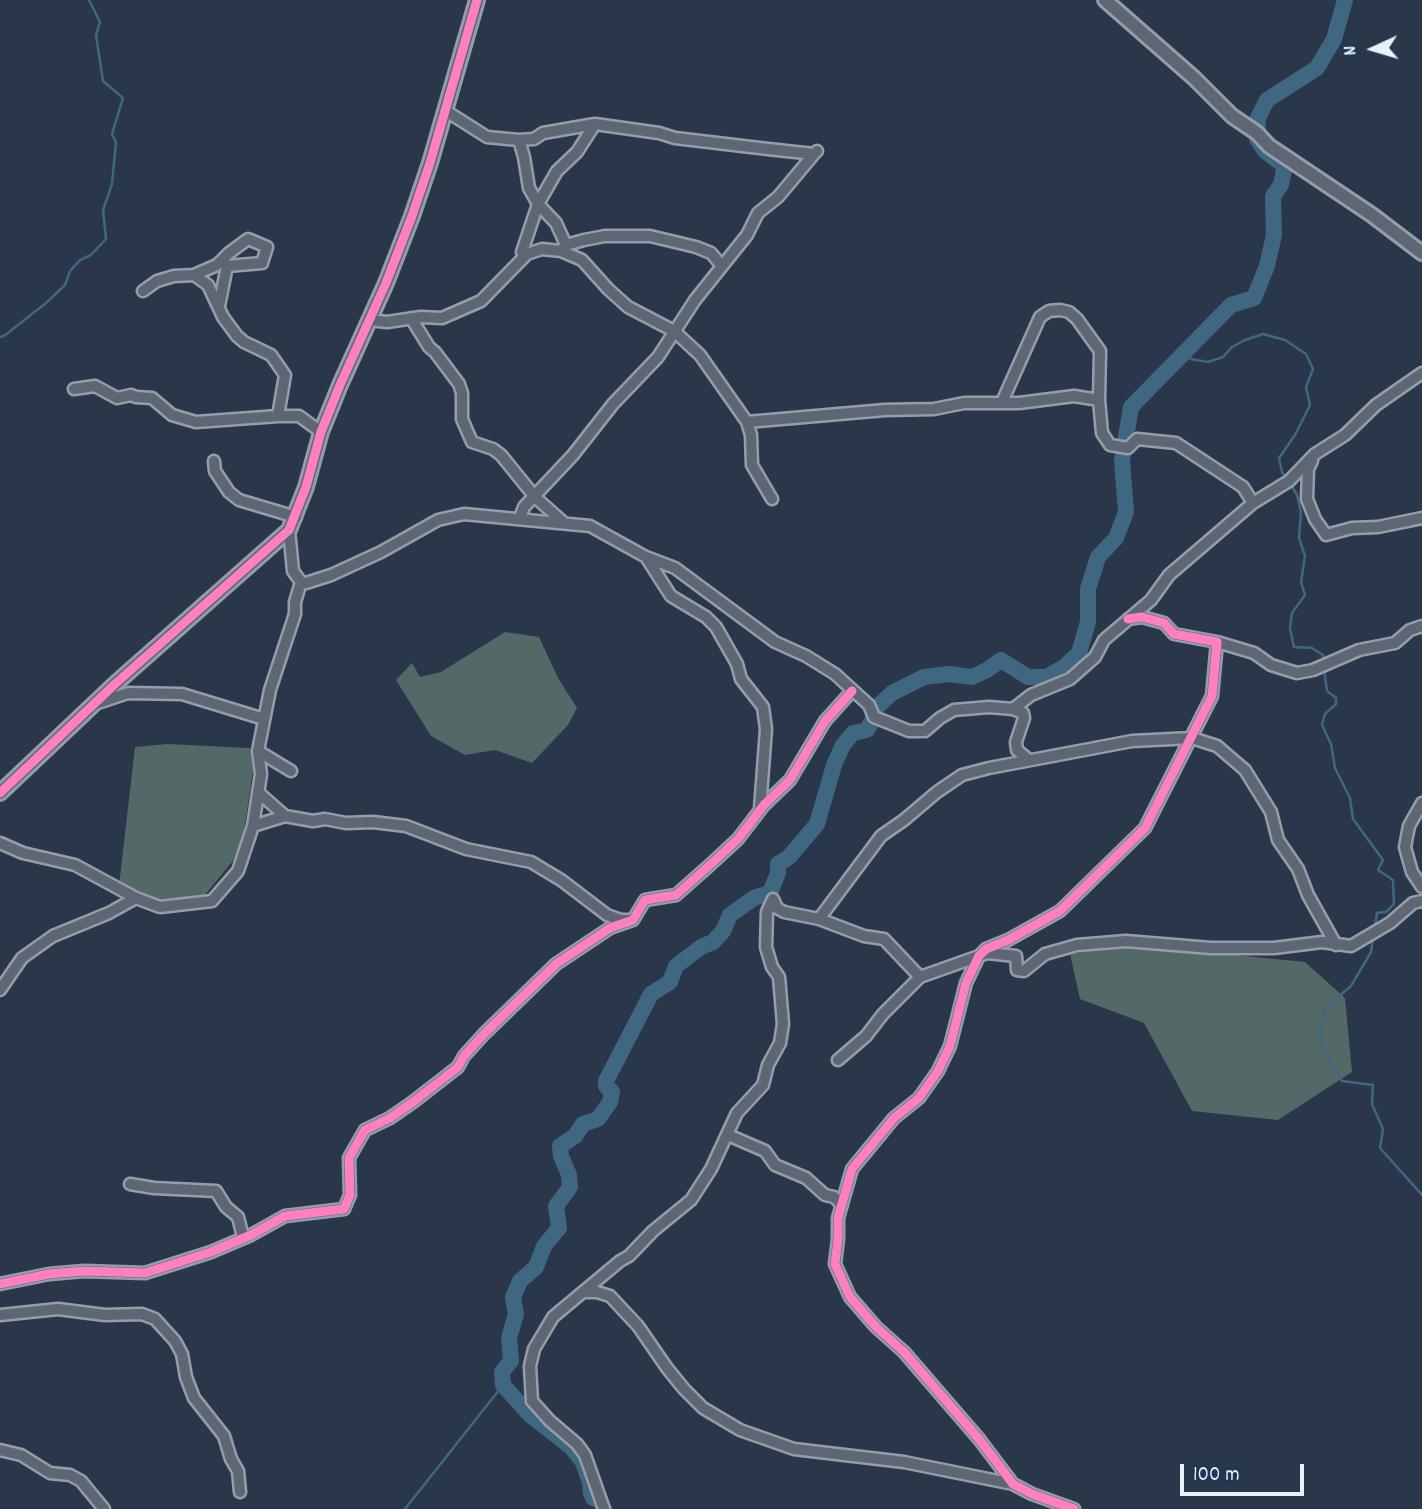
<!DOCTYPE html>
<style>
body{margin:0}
#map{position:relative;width:1422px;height:1509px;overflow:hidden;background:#2a374a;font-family:Dekko,sans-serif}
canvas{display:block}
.north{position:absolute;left:1338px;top:14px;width:70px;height:70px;-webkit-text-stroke:5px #1d3557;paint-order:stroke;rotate:266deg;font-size:19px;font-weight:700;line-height:28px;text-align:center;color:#e8f1f8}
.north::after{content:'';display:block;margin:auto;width:24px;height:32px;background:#e8f1f8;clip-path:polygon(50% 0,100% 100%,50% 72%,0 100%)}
.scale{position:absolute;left:1180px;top:1464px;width:124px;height:32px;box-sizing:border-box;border:4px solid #e8f1f8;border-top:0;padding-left:9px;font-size:21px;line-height:24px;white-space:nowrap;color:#e8f1f8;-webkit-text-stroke:5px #1d3557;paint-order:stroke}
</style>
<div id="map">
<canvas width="1422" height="1509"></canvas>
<div class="north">N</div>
<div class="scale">100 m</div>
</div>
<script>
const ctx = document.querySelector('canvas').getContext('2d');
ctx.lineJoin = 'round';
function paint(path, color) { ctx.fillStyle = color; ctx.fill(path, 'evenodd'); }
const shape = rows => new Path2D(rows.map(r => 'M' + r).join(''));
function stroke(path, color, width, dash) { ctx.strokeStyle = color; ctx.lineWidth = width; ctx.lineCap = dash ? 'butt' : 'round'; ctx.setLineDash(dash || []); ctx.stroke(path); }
paint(shape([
 [505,632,539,637,558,678,577,708,568,725,532,763,495,750,465,755,431,736,396,680,412,663,420,677,441,672],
 [167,744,250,748,253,771,241,851,205,895,162,903,119,886,135,747],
 [1131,945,1305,962,1345,998,1352,1072,1278,1120,1192,1111,1144,1023,1080,999,1070,954]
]), '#546867');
stroke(shape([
 [0,337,4,336,46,303,65,285,70,271,80,260,91,255,106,239,103,210,112,184,116,142,112,134,123,98,103,81,96,35,100,22,89,0],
 [1185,350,1191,359,1208,362,1223,357,1232,347,1245,340,1263,334,1285,340,1306,354,1313,369,1306,387,1310,405,1295,435,1279,458,1282,472,1286,478],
 [1290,483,1297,495,1301,512,1299,538,1305,556,1301,582,1305,595,1292,613,1290,628,1294,647,1312,648,1323,655,1324,662],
 [1324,669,1327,691,1336,698,1336,704,1325,714,1322,725,1331,744,1335,768,1350,798,1353,819,1383,860,1378,870,1393,880,1394,904,1386,912,1377,913,1375,927],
 [1373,937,1371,952,1351,986,1324,1009,1320,1045,1342,1081,1373,1085,1372,1104,1383,1129,1380,1148,1422,1195],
 [405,1509,503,1385]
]), '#3f6782', 2.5);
stroke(shape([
 [604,1509,600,1500,593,1498,591,1493,590,1483,583,1462,571,1447,530,1415,503,1385,502,1372,511,1361,509,1338,516,1314,513,1297,520,1281,536,1267,544,1246,559,1228,556,1206,570,1187,569,1175,561,1156,560,1146,575,1136,583,1124,598,1119,610,1102,612,1092,606,1086,606,1081,651,994,670,982,676,966,701,947,713,942,723,931,730,915,754,898,770,893,778,873,778,864,789,857,817,824,834,765,843,745,853,733,867,730,874,717,875,709,892,693,924,677,949,674,972,677,987,670,1001,660,1028,677,1047,677,1064,667,1079,653,1088,622,1088,589,1098,557,1116,538,1126,512,1122,461,1131,407,1231,305,1254,298,1267,266,1274,235,1273,196,1281,185,1285,166,1265,151,1257,139,1258,118,1267,100,1317,68,1334,39,1345,0]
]), '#3f6782', 16);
const minor = shape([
 [446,111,487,137,519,140,534,139,543,133,595,124,659,133,675,138,768,149,814,154,817,151],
 [519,140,524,157,529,188,538,204,557,171,577,152,595,124],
 [561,251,566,245,584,240,605,236,650,236,696,247,711,253,722,266],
 [522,252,538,204,556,223,566,245],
 [194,275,217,265,229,253,248,239,267,247,262,263,227,266,219,306],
 [143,291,157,281,174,276,194,275,208,285,223,317,237,336,244,342,271,355,285,375,278,416],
 [411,318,429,347,435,352,459,384,462,393,462,419,472,442,493,449,501,455,535,497,563,522],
 [369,320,387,322,421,317,442,318,481,301,527,254,542,249,561,251,582,260,608,289,628,307,674,331,700,355,747,422,751,435,752,465,772,499],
 [74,389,95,386,117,398,131,395,136,397,152,398,172,415,196,422,278,416,299,416,321,432],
 [1002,402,1040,317,1049,311,1060,310,1069,312,1077,319,1100,351,1099,400],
 [747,422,885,410,934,409,964,403,1019,403,1074,396,1099,400,1102,433,1110,445,1128,448,1137,439,1176,443,1243,487,1253,503],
 [214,461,215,471,229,492,239,500,296,517],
 [1312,461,1308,469,1307,499,1315,519,1326,535,1352,528,1378,527,1422,518],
 [520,518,524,507,573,455,613,404,658,357,695,300,747,235,758,213,778,197,814,154],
 [289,530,293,571,301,582,306,583,331,575,381,552,438,520,464,514,590,526,646,557,671,596,706,617,716,627,737,664,741,679,763,707,766,729,760,809],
 [646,557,675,568,775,642,806,656,835,674,869,705,874,717,909,731,925,731,940,718,954,710,989,707,1013,709,1031,695,1070,679,1095,657,1104,640,1151,600,1169,575,1253,503,1289,481,1315,454,1345,435,1376,405,1422,373],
 [1217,642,1254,653,1271,665,1297,673,1313,670,1359,650,1395,643,1410,630,1422,626],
 [95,704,128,693,182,694,264,719],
 [1013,709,1023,713,1024,718,1016,742,1017,750,1029,760],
 [258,751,291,771],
 [258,792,285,816,313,821,325,819,346,823,373,822,406,826,466,849,531,862,561,880,607,915,621,920,629,920],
 [1422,803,1409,826,1405,847,1412,872,1422,887],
 [253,826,285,816],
 [0,843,23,853,75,865,136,898,160,907,212,901,238,871,253,826,261,774,258,751,270,690,295,614,295,602,301,582],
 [819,919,881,836,904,820,937,792,962,775,989,768,1132,741,1192,738,1217,746,1245,770,1271,812,1278,840,1298,869,1308,895,1336,945],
 [0,990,22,958,53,936,109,913,136,898],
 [838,1060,866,1036,883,1014,920,977,979,956,987,953,1016,956,1017,970,1024,971,1045,954,1077,945,1126,941,1211,948,1274,948,1322,942,1351,946,1390,923,1413,903,1422,901],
 [728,1135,765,1151,775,1165,806,1178,825,1195,834,1197,842,1205],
 [130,1184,154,1188,216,1191,226,1207,238,1217,243,1237],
 [0,1284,49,1274,84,1271,145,1273,211,1252,251,1235,285,1216,344,1209,350,1195,349,1158,365,1130,390,1118,413,1102,458,1067,464,1056,484,1034,556,964,610,928,633,920,645,900,676,895,711,864,738,839,764,805,790,780,825,721,852,691],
 [583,1292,597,1292,610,1296,638,1326,667,1368,684,1389,703,1408,740,1430,794,1449,904,1462,1013,1484],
 [0,1315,58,1309,105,1315,142,1314,155,1319,175,1341,182,1354,186,1377,194,1398,224,1436,231,1459,238,1471,240,1492],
 [0,1450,21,1455,50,1473,70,1475,81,1481,104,1509],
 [604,1509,585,1455,577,1444,550,1421,532,1401,530,1366,534,1349,553,1317,620,1261,629,1256,653,1231,691,1200,711,1169,737,1113,763,1085,768,1065,780,1043,783,1024,779,977,772,967,766,947,767,912,773,899,777,908,784,912,819,919,864,936,884,939,920,977],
 [1074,1509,1032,1494,1013,1484,979,1439,904,1352,876,1327,850,1297,835,1264,838,1239,838,1218,852,1169,894,1118,919,1098,938,1071,950,1046,966,983,979,956,986,949,1008,940,1060,911,1145,828,1212,696,1217,642,1174,634,1164,623,1142,617,1128,619]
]);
const tertiary = shape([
 [1105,0,1194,78,1232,116,1257,133,1269,146,1372,215,1422,253],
 [0,793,115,684,289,530,306,487,321,432,340,385,386,283,412,216,430,163,477,0]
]);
stroke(minor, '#959da7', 15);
stroke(tertiary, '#959da7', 18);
stroke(minor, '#5d6672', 10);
stroke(tertiary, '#5d6672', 12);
stroke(shape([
 [0,793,115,684,289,530,306,487,321,432,340,385,386,283,412,216,430,163,477,0],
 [0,1284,49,1274,84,1271,145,1273,211,1252,251,1235,285,1216,344,1209,350,1195,349,1158,365,1130,390,1118,413,1102,458,1067,464,1056,484,1034,556,964,610,928,633,920,645,900,676,895,711,864,738,839,764,805,790,780,825,721,852,691],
 [1074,1509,1032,1494,1013,1484,979,1439,904,1352,876,1327,850,1297,835,1264,838,1239,838,1218,852,1169,894,1118,919,1098,938,1071,950,1046,966,983,979,956,986,949,1008,940,1060,911,1145,828,1212,696,1217,642,1174,634,1164,623,1142,617,1128,619]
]), '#ff80c0', 9);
</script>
